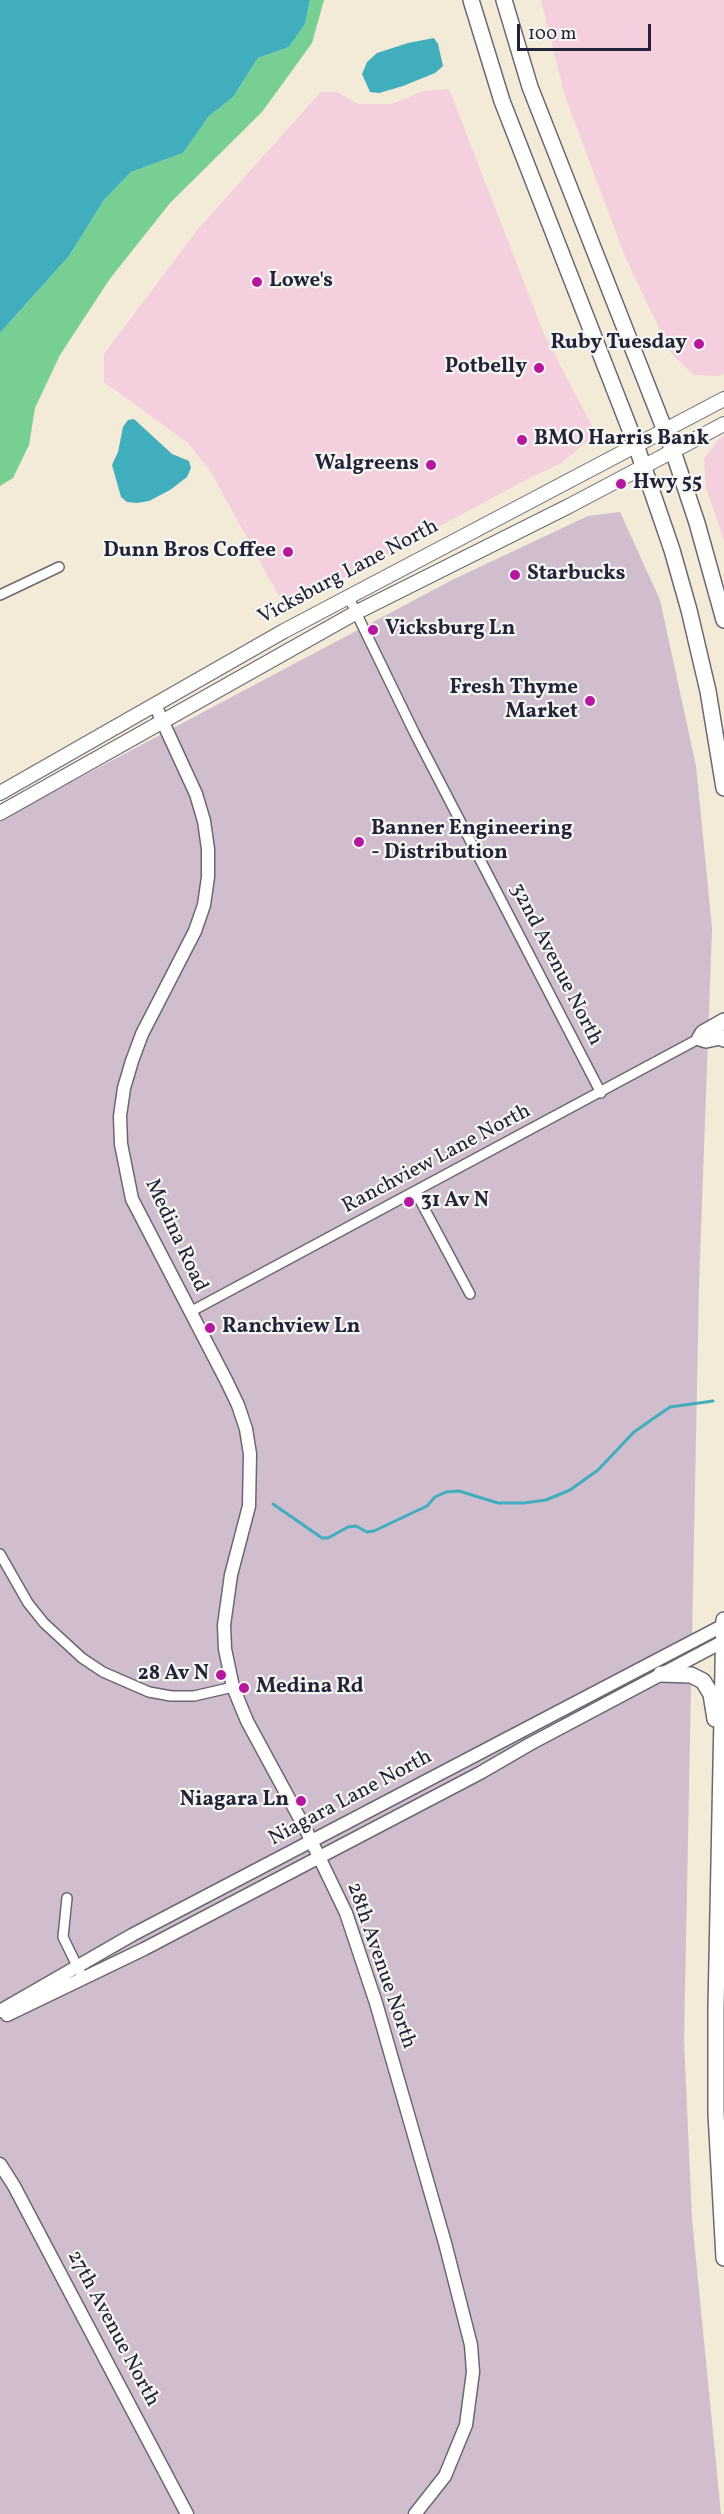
<!DOCTYPE html>
<style>
body{margin:0}
#map{position:relative;width:724px;height:2514px;overflow:hidden;background:#f3ead8;font-family:Vollkorn,serif}
canvas{display:block}
.scale{position:absolute;left:517px;top:24px;width:134px;height:27px;box-sizing:border-box;border:3px solid #22223b;border-top:0;padding-left:8px;font-size:18px;line-height:21px;white-space:nowrap;color:#22223b;-webkit-text-stroke:4px #f6f6f2;paint-order:stroke}
</style>
<div id="map">
<canvas width="724" height="2514"></canvas>
<div class="scale">100 m</div>
</div>
<script>
const ctx = document.querySelector('canvas').getContext('2d');
ctx.lineJoin = 'round';
function paint(path, color) { ctx.fillStyle = color; ctx.fill(path, 'evenodd'); }
const shape = rows => new Path2D(rows.map(r => 'M' + r).join(''));
function stroke(path, color, width, dash) { ctx.strokeStyle = color; ctx.lineWidth = width; ctx.lineCap = dash ? 'butt' : 'round'; ctx.setLineDash(dash || []); ctx.stroke(path); }
function label(font, color, halo, rows, align = 'center') {
  ctx.font = font + ' Vollkorn,serif'; ctx.lineWidth = 4.5; ctx.setLineDash([]); ctx.textBaseline = 'middle'; ctx.strokeStyle = halo; ctx.fillStyle = color; for (const [text, x, y, turn = 0] of rows) {
    ctx.save(); ctx.translate(x, y); ctx.rotate((+turn || 0) * Math.PI / 180); ctx.textAlign = isNaN(turn) ? turn : align; if (halo) ctx.strokeText(text, 0, 0); ctx.fillText(text, 0, 0); ctx.restore();
  }
}
paint(shape([
 [541,0,724,0,724,373,720,376,694,375,671,353,626,259,565,96],
 [449,89,544,334,596,434,560,464,529,478,286,609,211,472,188,443,104,382,104,354,198,229,321,92,337,92,358,104,392,104,424,91],
 [724,436,724,540,706,488,704,459,718,440]
]), '#f4cfde');
paint(shape([
 [620,512,660,600,696,766,712,928,699,1285,684,2040,692,2219,721,2514,0,2514,0,820,454,579,588,516]
]), '#d0bdce');
paint(shape([
 [310,0,324,0,312,43,262,112,170,203,109,280,60,355,35,408,29,445,13,478,0,486,0,333,69,256,104,200,131,172,183,153,209,116,233,97,258,58,289,47,305,24]
]), '#78cf94');
paint(shape([
 [0,0,310,0,305,24,289,47,258,58,233,97,209,116,183,153,131,172,104,200,69,256,0,333],
 [434,38,438,44,443,66,435,73,403,86,379,93,370,92,362,74,367,62,377,53,408,43],
 [134,419,172,454,189,461,191,468,187,477,170,490,149,501,137,503,127,502,121,497,112,465,118,452,123,427,128,420]
]), '#40aebd');
stroke(shape([
 [273,1504,322,1538,328,1538,348,1527,356,1526,367,1532,374,1531,427,1506,435,1497,446,1492,459,1491,498,1503,524,1503,546,1500,570,1490,598,1470,634,1432,670,1407,713,1401]
]), '#40aebd', 3);
const minor = shape([
 [0,595,59,567],
 [348,596,415,734,601,1093],
 [415,1191,470,1294],
 [190,1312,700,1038],
 [0,1554,28,1603,44,1623,82,1658,103,1672,149,1692,171,1696,194,1696,233,1687],
 [67,1898,63,1937,80,1972]
]);
const tertiary = shape([
 [155,705,196,794,204,821,208,849,208,877,204,905,195,931,142,1034,132,1061,124,1088,120,1116,121,1144,132,1199,227,1382,238,1405,246,1429,250,1454,249,1506,231,1575,224,1625,225,1649,233,1687,247,1721,306,1830,346,1913,376,2003,445,2243,471,2345,473,2372,466,2425,445,2476,415,2514],
 [0,2011,132,1935,724,1625],
 [7,2015,144,1949,480,1773,530,1744,724,1641],
 [0,2164,14,2186,187,2514]
]);
const secondary = shape([
 [0,793,284,631,724,399],
 [0,813,357,612,569,506,724,424]
]);
const primary = shape([
 [471,0,502,101,636,445,672,550,689,610,708,691,724,788],
 [504,0,530,87,673,451,697,523,724,620],
 [700,1038,703,1033,724,1021],
 [700,1038,706,1040,720,1037,724,1039],
 [724,1620,716,2009,716,2113,724,2258],
 [661,1674,691,1675,703,1681,711,1694,715,1719]
]);
stroke(minor, '#6b6872', 12);
stroke(tertiary, '#6b6872', 15);
stroke(secondary, '#6b6872', 16);
stroke(primary, '#6b6872', 18);
stroke(minor, '#fff', 9);
stroke(tertiary, '#fff', 12);
stroke(secondary, '#fff', 14);
stroke(primary, '#fff', 15);
for (const [x, y, r, color] of [
 [257,282,6,"#b5179e"],
 [699,344,6,"#b5179e"],
 [539,368,6,"#b5179e"],
 [522,440,6,"#b5179e"],
 [431,465,6,"#b5179e"],
 [621,484,6,"#b5179e"],
 [288,552,6,"#b5179e"],
 [515,575,6,"#b5179e"],
 [373,630,6,"#b5179e"],
 [590,701,6,"#b5179e"],
 [359,842,6,"#b5179e"],
 [409,1202,6,"#b5179e"],
 [210,1328,6,"#b5179e"],
 [221,1675,6,"#b5179e"],
 [244,1688,6,"#b5179e"],
 [301,1801,6,"#b5179e"]
]) { const dot = new Path2D(); dot.arc(x, y, r, 0, 2 * Math.PI); ctx.fillStyle = color; ctx.fill(dot); stroke(dot, '#f6f6f2', 2); }
label('bold 21px', '#22223b', '#f6f6f2', [
 ["Lowe's",269,282],
 ["Ruby Tuesday",687,344,"right"],
 ["Potbelly",527,368,"right"],
 ["BMO Harris Bank",534,440],
 ["Walgreens",419,465,"right"],
 ["Hwy 55",633,484],
 ["Dunn Bros Coffee",276,552,"right"],
 ["Starbucks",527,575],
 ["Vicksburg Ln",385,630],
 ["Fresh Thyme",578,689,"right"],
 ["Market",578,713,"right"],
 ["Banner Engineering",371,830],
 ["- Distribution",371,854],
 ["31 Av N",421,1202],
 ["Ranchview Ln",222,1328],
 ["28 Av N",209,1675,"right"],
 ["Medina Rd",256,1688],
 ["Niagara Ln",289,1801,"right"]
], 'left');
label('21px', '#22223b', '#f6f6f2', [
 ["Vicksburg Lane North",349,573,-28],
 ["32nd Avenue North",555,965,63],
 ["Ranchview Lane North",437,1160,-28],
 ["Medina Road",175,1236,65],
 ["Niagara Lane North",351,1799,-28],
 ["28th Avenue North",380,1966,71],
 ["27th Avenue North",112,2329,62]
]);
</script>
